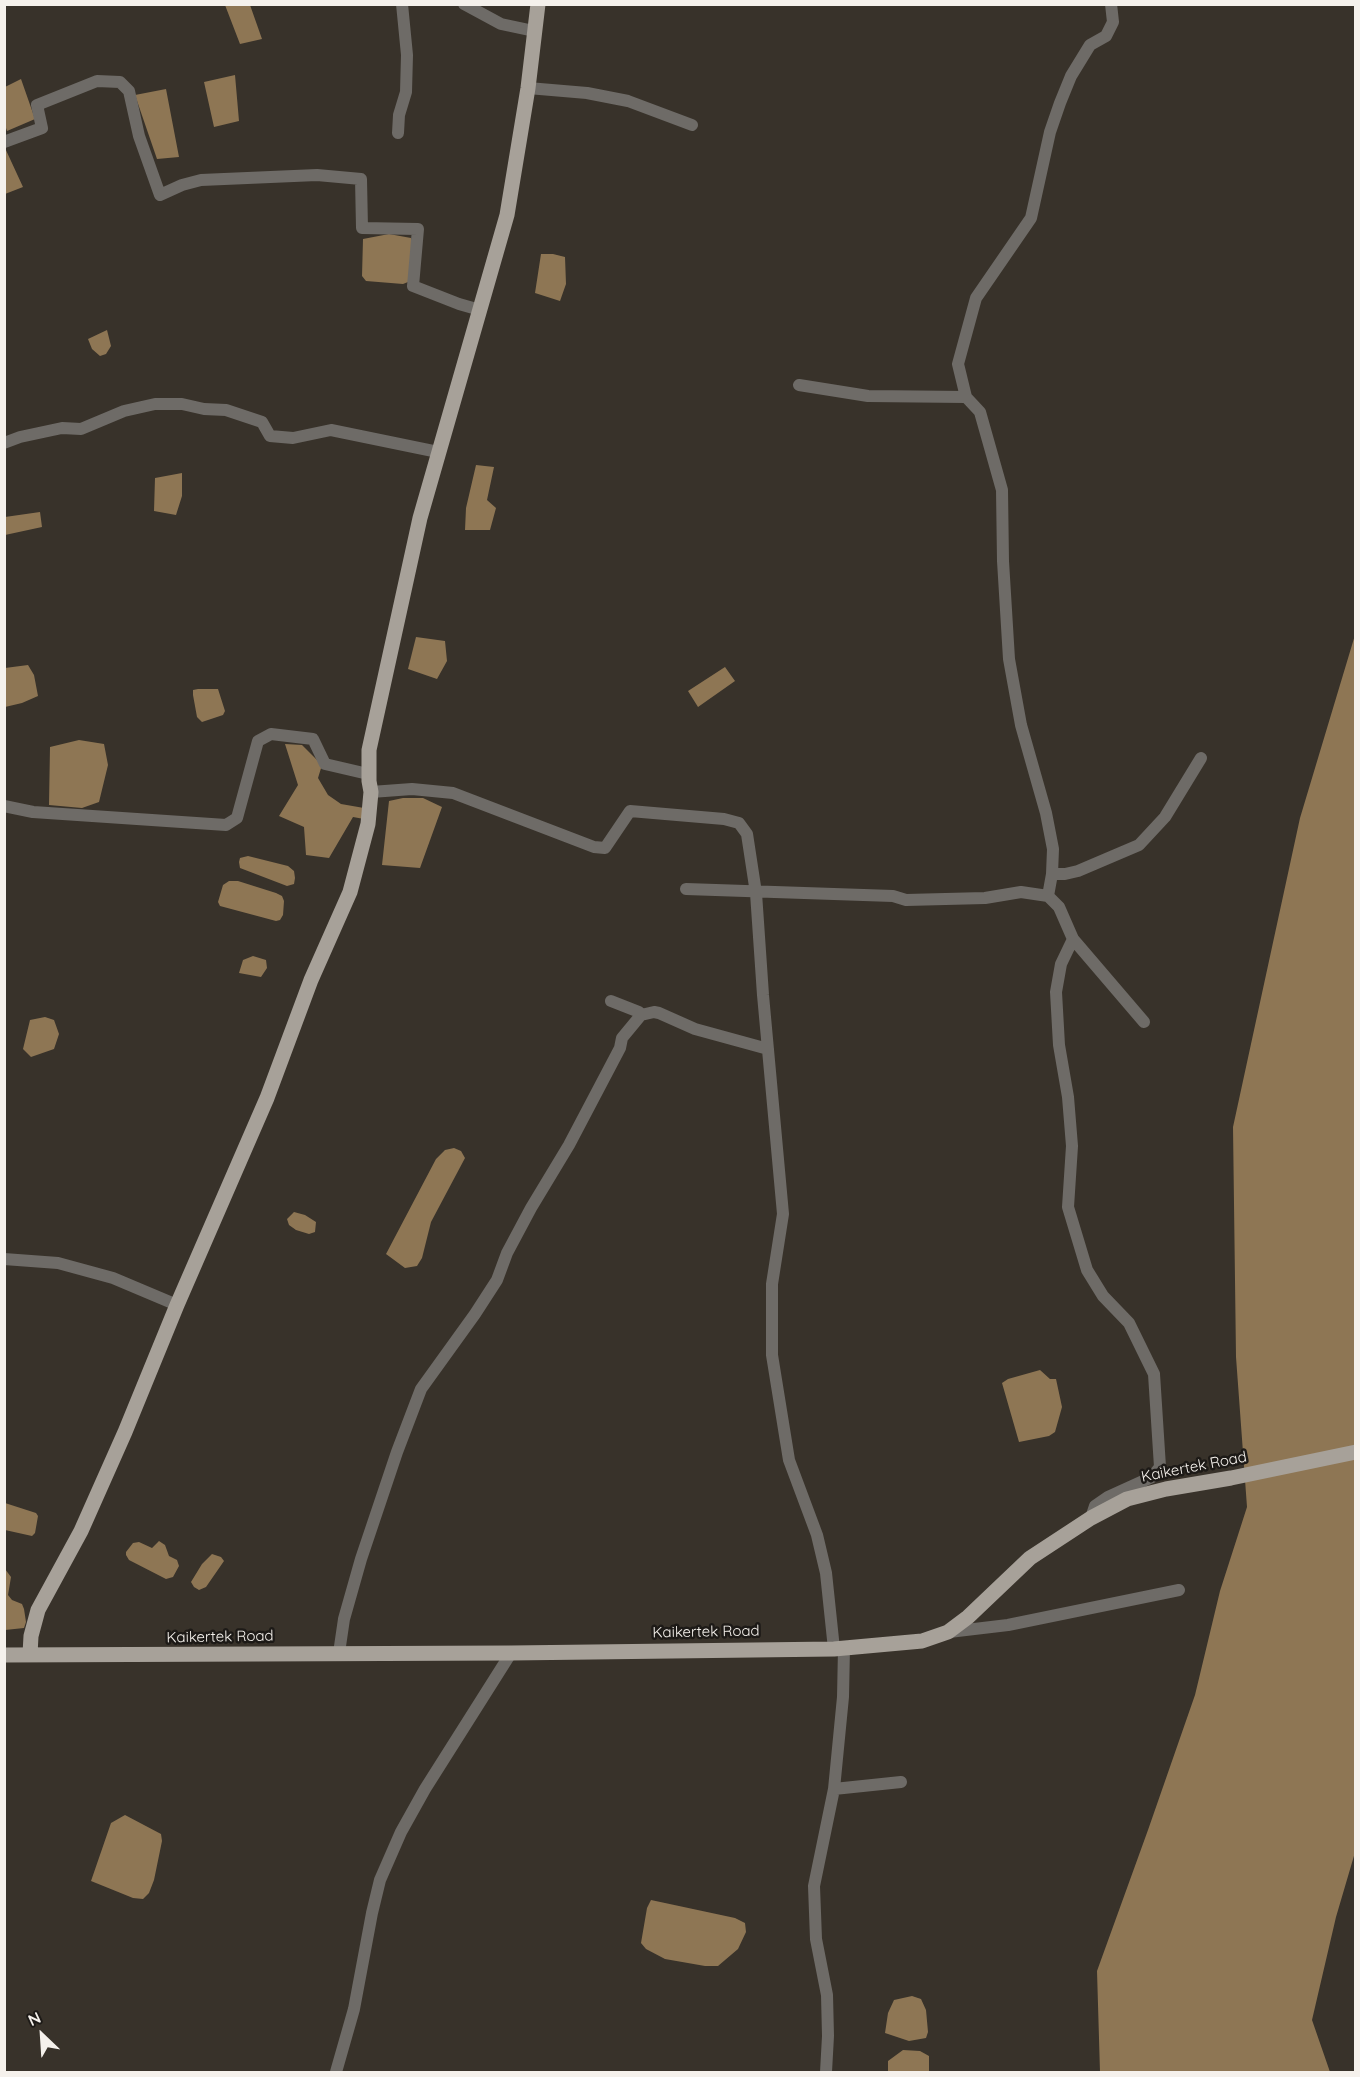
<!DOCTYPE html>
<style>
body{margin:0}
#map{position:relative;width:1360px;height:2077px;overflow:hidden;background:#38322a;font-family:Quicksand,sans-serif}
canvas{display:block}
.frame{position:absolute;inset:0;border:6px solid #f5f1ec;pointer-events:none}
.north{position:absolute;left:12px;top:2005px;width:60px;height:60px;-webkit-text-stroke:4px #1d1a17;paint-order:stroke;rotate:335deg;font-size:16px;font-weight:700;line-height:24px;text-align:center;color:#f5f1ec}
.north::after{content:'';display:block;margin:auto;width:21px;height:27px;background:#f5f1ec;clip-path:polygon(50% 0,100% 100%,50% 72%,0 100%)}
</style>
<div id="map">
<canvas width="1360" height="2077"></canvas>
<div class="frame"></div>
<div class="north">N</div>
</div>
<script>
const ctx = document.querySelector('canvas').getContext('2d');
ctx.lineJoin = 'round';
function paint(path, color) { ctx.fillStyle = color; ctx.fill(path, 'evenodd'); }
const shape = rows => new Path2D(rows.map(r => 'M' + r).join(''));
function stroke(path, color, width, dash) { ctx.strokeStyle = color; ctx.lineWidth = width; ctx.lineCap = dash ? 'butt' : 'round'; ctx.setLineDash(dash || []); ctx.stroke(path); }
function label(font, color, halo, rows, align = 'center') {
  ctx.font = font + ' Quicksand,sans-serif'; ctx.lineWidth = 5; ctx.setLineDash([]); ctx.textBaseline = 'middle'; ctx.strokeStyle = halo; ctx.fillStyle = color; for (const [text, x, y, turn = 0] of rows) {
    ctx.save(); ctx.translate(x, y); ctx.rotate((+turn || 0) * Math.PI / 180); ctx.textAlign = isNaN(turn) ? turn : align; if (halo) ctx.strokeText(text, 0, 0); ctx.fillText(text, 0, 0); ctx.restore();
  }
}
paint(shape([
 [225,5,250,5,262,39,240,44],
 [235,75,239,121,214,127,204,82],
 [21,79,35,119,7,131,5,125,5,87],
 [166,89,179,157,157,159,135,95],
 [5,148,23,187,5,194,4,148],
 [389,234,411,238,413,247,408,282,403,284,366,281,362,276,363,239],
 [541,254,553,254,565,257,566,284,560,301,535,293],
 [107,330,111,346,106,354,100,356,92,349,88,339],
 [476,465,494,467,487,500,496,508,490,530,465,530,466,508],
 [182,473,182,496,176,515,154,511,155,478],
 [40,512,42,527,5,535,5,517],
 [1355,635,1356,1849,1336,1917,1312,2020,1330,2072,1100,2072,1097,1971,1148,1830,1195,1695,1220,1591,1247,1507,1236,1357,1233,1127,1300,818],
 [416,637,445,641,447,661,437,679,408,669],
 [28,665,34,675,38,696,22,703,5,707,5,668],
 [725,667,735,681,698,707,688,691],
 [198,689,218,689,225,711,223,715,202,722,197,717,193,695,193,690],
 [79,740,104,744,108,765,99,802,82,808,49,805,50,747],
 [285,744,302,745,322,765,318,778,328,795,341,804,364,808,364,819,353,817,329,858,306,855,304,827,279,816,298,785],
 [403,798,423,798,442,807,420,868,382,865,389,801],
 [248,856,288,866,294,871,295,878,294,884,287,886,240,868,239,862,240,858],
 [229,881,238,881,276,893,282,896,284,901,283,915,280,920,276,921,220,906,218,902,223,885],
 [253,956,266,960,267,968,261,977,239,973,243,960],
 [45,1017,54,1020,59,1034,54,1049,31,1057,23,1049,30,1020],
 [454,1148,461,1151,465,1158,431,1222,422,1258,417,1266,405,1268,386,1254,436,1159,445,1150],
 [294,1212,305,1215,316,1222,315,1232,309,1234,296,1230,289,1225,287,1219],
 [1040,1370,1050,1379,1056,1379,1062,1407,1055,1432,1049,1436,1019,1442,1002,1383,1008,1379],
 [5,1503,36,1513,38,1516,35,1533,32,1536,5,1530],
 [159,1541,165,1545,169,1556,177,1560,179,1566,173,1577,166,1579,129,1560,126,1555,126,1552,133,1543,139,1542,152,1548],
 [212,1554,221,1557,224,1561,206,1587,199,1590,194,1587,191,1582,202,1564],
 [5,1569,11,1577,8,1595,12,1600,22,1604,24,1609,26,1622,24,1628,5,1630],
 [125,1815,161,1834,162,1841,154,1880,149,1893,143,1899,133,1898,91,1881,111,1823],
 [651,1900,735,1918,745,1923,746,1932,738,1949,718,1966,705,1966,665,1959,646,1949,641,1943,647,1908],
 [912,1996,921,1999,926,2010,928,2032,926,2038,909,2041,885,2033,888,2013,894,2000],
 [903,2050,920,2051,929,2056,929,2072,888,2072,888,2061]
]), '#8e7654');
stroke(shape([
 [464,4,501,24,534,31],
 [528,88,587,93,628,101,692,125],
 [398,133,399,115,406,92,407,55,402,4],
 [4,142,42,128,37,105,97,81,120,82,129,91,139,136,160,195,182,185,201,180,317,175,361,179,362,228,418,229,413,286,459,304,480,310],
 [966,397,958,364,976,298,1031,218,1050,132,1060,103,1071,76,1090,45,1106,36,1113,22,1111,4],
 [4,443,20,437,62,428,81,429,124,411,155,404,182,404,204,409,226,410,262,422,270,436,293,438,331,430,438,452],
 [371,792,412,789,453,793,594,847,605,848,630,811,724,819,739,823,747,834,756,893,763,995,783,1214,772,1284,772,1355,789,1460,817,1535,826,1573,834,1649],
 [4,806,33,812,226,825,237,818,258,741,271,734,313,739,325,764,368,774],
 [1052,874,1065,874,1078,871,1139,845,1165,817,1201,758],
 [686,889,893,896,906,900,985,898,1021,892,1048,896,1052,874,1053,849,1046,813,1021,725,1009,659,1003,561,1002,490,980,412,966,397,868,396,799,385],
 [1048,896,1059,907,1073,939,1061,964,1056,992,1059,1045,1068,1097,1072,1146,1068,1207,1087,1270,1103,1296,1129,1323,1154,1374,1160,1467,1152,1477,1108,1497,1095,1506,1091,1518],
 [1073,939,1144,1022],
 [641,1015,654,1012,659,1013,695,1029,768,1049],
 [4,1259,58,1263,113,1278,177,1305],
 [949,1632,1008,1625,1179,1590],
 [339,1653,344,1619,361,1559,397,1452,421,1389,475,1314,497,1280,507,1253,531,1208,569,1145,620,1048,622,1038,641,1015,639,1012,611,1001],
 [834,1789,901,1782],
 [336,2072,354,2009,372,1913,380,1880,401,1832,425,1789,511,1653],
 [826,2072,828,2036,827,1995,816,1939,814,1886,834,1789,843,1697,844,1648]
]), '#6e6b67', 12);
stroke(shape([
 [30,1654,31,1636,38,1610,81,1531,125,1432,177,1305,267,1098,311,980,350,892,368,824,371,792,369,781,369,750,420,518,507,215,528,88,538,4],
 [4,1655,511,1653,834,1649,922,1641,948,1632,968,1617,1030,1558,1091,1518,1127,1499,1166,1489,1231,1478,1356,1452]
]), '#a7a199', 15);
label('15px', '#f5f1ec', '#1d1a17', [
 ["Kaikertek Road",1194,1467,-11],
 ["Kaikertek Road",706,1632,-1],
 ["Kaikertek Road",220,1637,-1]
]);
</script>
